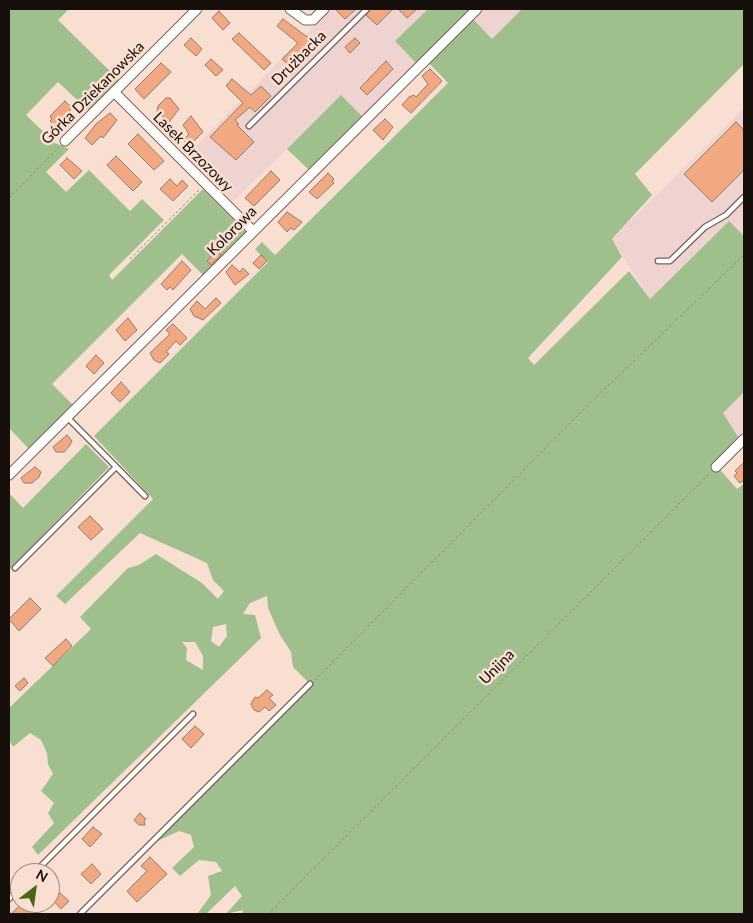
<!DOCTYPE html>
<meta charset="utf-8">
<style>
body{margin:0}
#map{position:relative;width:753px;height:923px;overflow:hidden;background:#f8dfd2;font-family:Lato,sans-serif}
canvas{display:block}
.frame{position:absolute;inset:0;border:10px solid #170f0b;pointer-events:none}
.north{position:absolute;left:10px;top:863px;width:50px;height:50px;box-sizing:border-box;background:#f8dfd2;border:1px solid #9e8c82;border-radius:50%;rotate:30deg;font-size:14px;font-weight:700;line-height:20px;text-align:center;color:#170f0b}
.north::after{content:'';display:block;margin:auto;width:18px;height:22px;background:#4c6514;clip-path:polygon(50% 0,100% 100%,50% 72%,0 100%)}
</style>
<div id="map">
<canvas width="753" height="923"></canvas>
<div class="frame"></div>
<div class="north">N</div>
</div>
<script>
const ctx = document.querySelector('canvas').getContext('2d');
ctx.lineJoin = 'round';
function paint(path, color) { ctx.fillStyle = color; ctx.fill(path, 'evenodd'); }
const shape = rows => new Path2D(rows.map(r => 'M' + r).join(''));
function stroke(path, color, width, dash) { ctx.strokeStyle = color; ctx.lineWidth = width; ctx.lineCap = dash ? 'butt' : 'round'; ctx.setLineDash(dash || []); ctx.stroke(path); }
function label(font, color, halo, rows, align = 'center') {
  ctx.font = font + ' Lato,sans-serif'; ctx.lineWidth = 5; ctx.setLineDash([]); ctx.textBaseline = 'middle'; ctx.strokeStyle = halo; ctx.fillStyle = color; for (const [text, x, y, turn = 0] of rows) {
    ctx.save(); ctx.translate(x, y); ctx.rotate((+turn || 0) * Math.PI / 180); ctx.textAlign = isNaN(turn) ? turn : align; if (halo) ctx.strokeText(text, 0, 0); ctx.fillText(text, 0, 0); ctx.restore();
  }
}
paint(shape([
 [331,9,428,9,395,41,416,62,362,116,341,95,233,202,187,155],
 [482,9,522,9,492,39,472,18],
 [744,108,744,236,728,221,650,299,612,239],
 [744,392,744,436,738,437,723,413]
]), '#eed3d1');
paint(shape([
 [9,9,69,9,58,20,120,81,89,111,58,82,26,115,55,143,69,149,46,172,66,192,89,170,130,211,142,199,164,220,109,275,112,280,203,189,247,233,203,275,182,254,52,384,73,405,29,449,9,428],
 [428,9,471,9,417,64,395,41],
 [522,9,744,9,744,64,635,174,652,195,612,239,622,257,528,358,534,365,629,271,650,299,729,221,744,236,744,392,723,413,738,437,714,463,737,489,744,484,744,914,242,914,243,910,226,914,242,896,235,886,206,914,197,914,211,895,208,876,222,871,216,862,199,860,180,876,172,868,194,847,191,835,179,831,149,845,310,684,293,667,291,652,280,635,268,608,267,596,250,603,243,614,255,615,261,638,38,855,32,847,54,823,48,813,54,803,41,791,53,774,48,764,47,753,41,740,30,733,13,747,9,740,9,708,91,629,80,617,128,568,139,565,156,554,202,583,218,599,224,591,213,580,207,563,140,533,65,604,56,596,153,499,94,436,268,262,255,249,262,242,275,255,448,83,428,62,472,18,492,39],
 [226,624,227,636,219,647,211,641,213,627],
 [182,642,195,642,203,656,203,670,186,660,187,648],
 [341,95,362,116,309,170,287,149],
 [86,444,109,467,9,570,9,493,23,508]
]), '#9fc08d');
const building = shape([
 [335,9,356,9,345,19,335,9],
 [371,9,393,9,377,25,366,15,371,9],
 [398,9,417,9,407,18,398,9],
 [219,11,230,23,223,30,212,18,219,11],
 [283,19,314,42,290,66,282,59,298,43,277,26,283,19],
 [239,33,271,63,264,70,232,39,239,33],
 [191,38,202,49,196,56,184,45,191,38],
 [355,38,360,43,350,53,345,47,355,38],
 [211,59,223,70,216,76,205,65,211,59],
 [386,61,393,69,367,95,360,88,386,61],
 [161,63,171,72,144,99,135,89,161,63],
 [430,69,442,81,411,113,402,105,409,97,414,95,416,97,428,84,422,76,430,69],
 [232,79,251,95,261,86,271,96,255,112,250,107,235,120,239,124,237,125,254,142,236,160,210,137,243,103,226,86,232,79],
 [166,98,170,98,179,109,169,122,157,112,158,106,166,98],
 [65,101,72,108,65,115,67,121,61,128,58,125,56,127,50,121,52,119,50,116,65,101],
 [110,113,117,120,103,138,101,136,92,145,85,138,96,124,110,113],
 [191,116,203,132,189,146,183,140,189,134,183,125,191,116],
 [385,119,393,127,383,140,373,130,385,119],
 [736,122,744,130,744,170,712,202,684,174,736,122],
 [138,134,164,161,154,170,128,144,138,134],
 [116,156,142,182,133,191,107,165,116,156],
 [67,158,82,171,74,179,60,165,67,158],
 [271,171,280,180,254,206,245,198,271,171],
 [328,173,334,179,332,181,334,183,317,199,309,192,328,173],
 [170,179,177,186,182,180,188,186,173,201,160,189,170,179],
 [287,212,302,222,294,230,291,228,287,232,278,222,287,212],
 [217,251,221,255,211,265,207,261,217,251],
 [261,255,267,261,259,269,253,263,261,255],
 [182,261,191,270,173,290,170,287,167,290,161,284,182,261],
 [232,265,240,272,243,268,249,274,235,285,226,272,232,265],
 [216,298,221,303,203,320,194,316,190,309,197,301,205,309,216,298],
 [128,318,137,330,125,341,116,330,128,318],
 [173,324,187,338,180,345,176,341,166,352,169,354,160,363,154,360,150,353,170,334,166,330,173,324],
 [96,355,104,363,94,374,86,366,96,355],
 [121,382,130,392,120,402,111,393,121,382],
 [67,435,72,441,70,445,64,452,56,452,53,447,67,435],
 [744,462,744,480,740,483,734,476,737,473,735,471,744,462],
 [35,467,41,472,39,477,32,483,24,483,21,478,35,467],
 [90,516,103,529,91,540,78,527,90,516],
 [30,598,41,609,19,631,9,619,30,598],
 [66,639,72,646,53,666,45,658,66,639],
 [24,678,28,683,20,691,15,686,24,678],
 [267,690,273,695,269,698,276,705,269,711,265,707,259,712,254,710,251,704,255,697,258,698,267,690],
 [195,726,204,734,191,748,182,739,195,726],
 [140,813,146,819,144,821,145,825,139,825,134,820,140,813],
 [93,827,102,834,90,847,82,839,93,827],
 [150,857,167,874,137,902,127,891,147,871,141,866,150,857],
 [92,864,101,874,91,884,81,874,92,864],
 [60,893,69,901,61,909,53,900,60,893],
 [22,903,44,903,32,914,11,914,22,903]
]);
paint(building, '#f2a881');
stroke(building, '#927b70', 1);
const lane = shape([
 [249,126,367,9],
 [658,261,670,261,705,227,726,215,744,197],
 [67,417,145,496],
 [15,568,116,467],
 [34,873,193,714],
 [9,899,20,887],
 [80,914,310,684]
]);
const street = shape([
 [290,9,305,20,313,20,324,9],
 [114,92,252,230],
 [65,141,197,9],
 [716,467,744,439],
 [9,475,477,9]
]);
stroke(lane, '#786258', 7);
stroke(street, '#786258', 11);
stroke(shape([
 [9,198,59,147],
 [130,259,200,189],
 [315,680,587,406,744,255],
 [268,914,710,473]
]), '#94837a', 1, [2.5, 2.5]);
stroke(lane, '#fff', 4.5);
stroke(street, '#fff', 9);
label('15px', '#170f0b', '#f8dfd2', [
 ["Drużbacka",299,58,-45],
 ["Górka Dziekanowska",93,93,-45],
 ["Lasek Brzozowy",193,152,45],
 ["Kolorowa",232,231,-45],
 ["Unijna",497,667,-45]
]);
</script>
